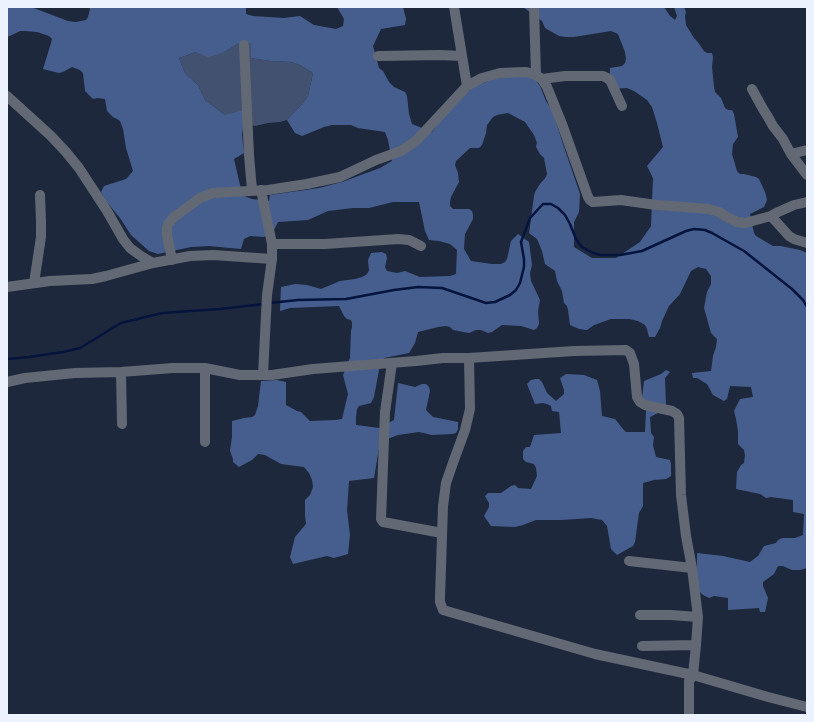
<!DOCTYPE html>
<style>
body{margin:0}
#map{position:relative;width:814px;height:722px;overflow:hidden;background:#1e283d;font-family:"Asap Condensed",sans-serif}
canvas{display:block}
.frame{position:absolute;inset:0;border:8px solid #edf3fe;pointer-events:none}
</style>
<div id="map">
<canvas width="814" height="722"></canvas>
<div class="frame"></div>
</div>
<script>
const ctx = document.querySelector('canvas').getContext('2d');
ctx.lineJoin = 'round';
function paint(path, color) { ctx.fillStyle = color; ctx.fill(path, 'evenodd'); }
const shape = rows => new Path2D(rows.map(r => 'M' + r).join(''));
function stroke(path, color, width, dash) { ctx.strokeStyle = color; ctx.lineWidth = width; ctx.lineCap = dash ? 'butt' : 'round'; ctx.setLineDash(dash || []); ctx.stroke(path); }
paint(shape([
 [239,43,252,43,251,58,270,61,291,62,300,65,313,73,308,96,303,103,297,109,287,120,280,122,268,123,255,126,244,123,225,115,205,100,198,85,185,73,179,58,196,52,224,52]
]), '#41516f');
paint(shape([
 [7,7,31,7,68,21,76,22,86,20,88,17,90,9,89,7,246,7,246,14,253,16,284,18,300,16,314,25,336,29,343,26,344,19,337,7,403,7,406,19,405,25,381,29,373,46,379,68,383,71,389,82,394,87,405,92,407,96,409,114,412,124,432,132,448,109,462,96,476,86,503,75,521,73,535,79,540,86,546,101,553,112,563,144,580,194,579,212,574,222,574,247,592,258,616,258,640,242,651,226,653,178,647,166,663,147,657,123,652,107,647,100,634,91,627,88,609,89,610,68,622,66,625,63,626,59,625,52,618,34,611,31,574,37,566,37,559,36,545,28,542,21,523,7,664,7,670,16,675,20,677,16,674,7,684,7,686,12,685,16,686,25,694,38,697,41,704,51,707,53,712,53,713,57,712,67,714,87,715,92,721,98,725,108,728,110,732,110,734,114,738,137,733,144,732,154,737,171,740,174,744,174,756,177,759,179,765,192,767,200,764,207,750,214,754,233,756,236,773,246,781,246,800,250,807,253,807,568,800,570,792,570,783,566,778,566,774,574,763,582,763,586,768,598,765,612,760,612,759,608,728,610,728,598,714,596,709,598,703,595,699,591,697,579,697,553,723,556,750,562,758,556,764,546,776,543,778,540,782,538,795,538,803,535,804,514,793,512,793,500,771,497,766,498,760,494,736,489,737,472,741,465,744,463,745,455,744,450,738,444,738,431,736,419,734,411,740,399,753,397,751,387,730,386,727,399,724,401,713,395,707,384,697,378,693,378,692,373,711,371,713,356,716,347,717,339,711,333,704,308,707,292,711,284,711,276,706,269,698,267,691,271,680,294,669,306,662,321,660,328,655,337,649,337,647,329,645,325,638,321,629,319,611,319,594,325,587,330,579,329,570,325,568,310,567,306,564,303,562,291,557,281,555,271,545,264,542,251,537,239,529,233,530,226,534,196,535,192,540,184,546,177,547,174,544,158,540,154,536,147,537,143,534,135,525,122,508,113,497,115,493,117,487,125,486,133,482,145,479,148,470,148,456,161,455,165,458,173,459,182,451,197,450,202,450,206,453,209,469,209,472,211,473,215,473,219,465,234,464,249,471,261,492,264,501,264,505,262,507,259,511,241,518,234,529,242,532,265,530,273,531,281,540,300,538,311,539,324,537,328,534,330,521,326,502,325,492,332,488,333,481,330,476,330,469,333,453,330,450,327,446,326,438,327,418,332,415,343,409,353,384,358,379,370,374,397,371,403,359,406,357,409,356,417,356,425,379,428,394,420,398,383,415,387,422,384,426,384,429,387,430,391,426,410,433,417,458,422,458,429,456,433,452,434,432,435,419,432,398,435,380,442,374,478,349,481,347,510,350,535,348,554,334,558,327,556,293,564,290,557,295,537,306,524,305,516,305,500,310,495,313,487,312,480,309,473,304,467,281,464,265,455,258,454,252,460,239,467,233,462,233,459,230,451,232,437,232,421,244,418,252,417,255,415,258,406,261,381,277,380,286,382,286,405,297,411,301,412,310,421,335,420,342,419,348,394,343,375,350,358,351,331,352,327,352,323,351,320,347,319,344,316,339,306,290,308,280,311,281,287,295,284,307,285,321,289,340,281,355,279,362,277,366,275,369,271,368,260,371,253,382,252,386,254,387,258,385,267,387,271,397,273,405,271,420,277,450,276,456,274,457,250,450,244,439,241,429,240,425,231,419,202,393,202,369,208,353,208,328,211,308,220,278,222,274,230,264,237,250,236,244,239,241,249,209,246,191,247,158,254,149,251,131,235,120,218,106,201,101,192,104,186,126,179,133,171,126,148,123,129,120,121,117,119,113,117,107,111,105,99,97,98,93,99,85,91,83,73,80,70,72,67,63,72,59,73,43,69,51,43,52,39,49,36,37,32,25,31,20,31,12,35,7,37],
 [239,43,251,43,251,58,270,61,291,62,300,65,313,73,308,96,303,103,297,109,287,120,295,133,302,136,324,127,332,125,351,125,358,128,385,132,388,140,392,161,380,168,342,182,319,188,270,195,269,201,252,199,244,196,240,185,234,159,244,153,242,135,244,121,244,110,225,115,205,100,198,85,185,73,179,58,196,52,208,57,216,55,224,52],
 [666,370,670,372,665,378,666,405,658,413,650,417,651,433,654,437,653,445,656,457,670,460,671,464,671,476,666,479,654,480,643,483,643,506,639,513,635,542,633,546,617,555,611,549,607,526,602,520,591,518,561,520,536,520,523,525,515,527,491,526,484,516,489,507,489,503,485,496,488,493,501,493,511,486,515,485,518,488,531,489,537,476,536,468,534,464,526,462,523,459,523,451,526,447,530,447,534,435,561,433,559,412,552,411,551,406,547,404,543,403,535,404,527,384,531,380,535,379,539,379,542,382,547,393,556,401,564,394,564,390,560,378,566,374,584,375,597,380,600,391,602,416,615,419,623,429,626,432,645,432,646,410,642,398,644,381,661,374]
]), '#465e8e');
stroke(shape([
 [269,303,298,300,346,299,394,290,418,287,442,288,486,303,495,302,510,295,516,290,520,283,524,267,524,259,521,242,530,218,543,204,551,204,558,208,565,215,570,224,576,239,582,247,593,253,601,255,620,255,642,251,686,231,694,229,705,230,712,233,744,251,792,289,803,300,807,307],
 [7,359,29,357,63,352,80,348,121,323,162,313,220,309,264,304]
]), '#04143d', 2.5);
stroke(shape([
 [454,7,467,86],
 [534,7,536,75],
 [244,45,249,155,252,190],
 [378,56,440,55,462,56],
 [542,79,565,76,603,76,607,78,610,80,622,106],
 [752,89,763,109,768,117,773,126,783,139,791,154,807,175],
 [7,96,51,136,66,152,79,168,107,211,123,239,130,248,141,256,153,263],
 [791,154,807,150],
 [261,190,272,244,272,259,267,295,263,375],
 [771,216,789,236,794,239,807,243],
 [272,244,325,244,398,239,409,240,421,246],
 [172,260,167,235,167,228,168,224,174,217,200,198,213,193,268,190,307,184,340,177,376,160,401,151,416,141,467,86,482,78,500,73,526,72,536,75,542,79,547,87,562,124,588,197,590,200,593,202,621,200,656,205,671,206,709,209,719,212,725,216,737,222,745,223,771,216,776,213,794,205,807,202],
 [34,283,41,237,41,221,40,195],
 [7,287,50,281,92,279,106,276,153,263,190,256,213,255,272,259],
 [469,358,470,409,465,430,454,460,446,483,443,506,440,597,440,602,443,610,595,654,693,675,768,697,807,707],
 [392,363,385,412,381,519,383,522,442,533],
 [205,368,205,442],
 [121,372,122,424],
 [7,382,25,378,75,373,121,372,173,368,205,368,240,375,272,375,313,369,416,361,443,358,469,358,574,351,626,350,630,353,634,364,637,397,640,402,645,405,672,411,677,414,679,418,681,495,686,536,692,568,698,617,696,645,693,675,689,681,689,715],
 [629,561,692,568],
 [640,615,671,615,698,617],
 [642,646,696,645]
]), '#636974', 10);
</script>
